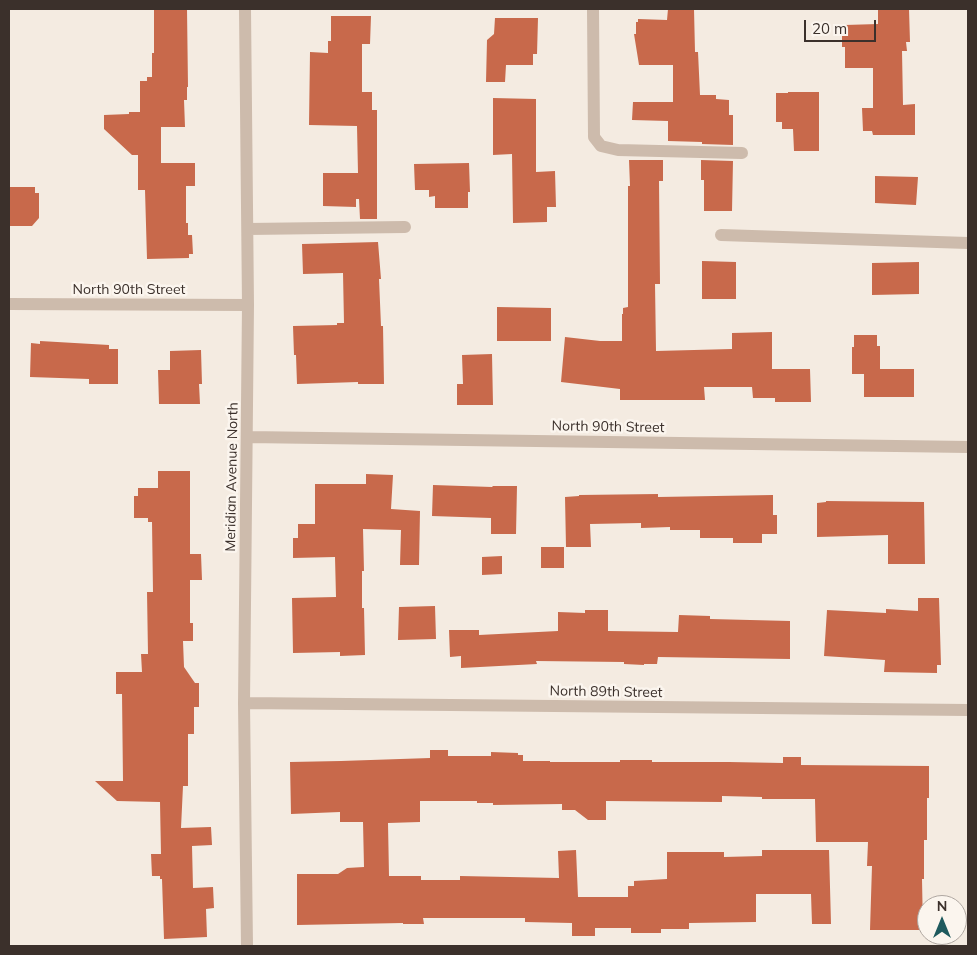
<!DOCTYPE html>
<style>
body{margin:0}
#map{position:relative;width:977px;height:955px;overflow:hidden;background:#f4ebe1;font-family:Mulish,sans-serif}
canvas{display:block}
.frame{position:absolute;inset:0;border:10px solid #3b302b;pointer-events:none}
.north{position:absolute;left:917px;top:895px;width:50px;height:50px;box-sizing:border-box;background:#fbf5ee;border:1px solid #aea6a0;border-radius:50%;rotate:0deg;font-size:14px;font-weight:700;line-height:20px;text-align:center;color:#3b302b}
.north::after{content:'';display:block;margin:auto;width:18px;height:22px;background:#1f5a5e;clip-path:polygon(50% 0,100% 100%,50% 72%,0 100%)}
.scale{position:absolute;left:804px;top:20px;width:72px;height:22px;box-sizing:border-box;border:2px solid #3b302b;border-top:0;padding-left:6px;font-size:15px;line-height:18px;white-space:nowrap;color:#3b302b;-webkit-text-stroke:4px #fbf5ee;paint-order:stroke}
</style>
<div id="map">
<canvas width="977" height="955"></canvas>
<div class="frame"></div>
<div class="north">N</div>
<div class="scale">20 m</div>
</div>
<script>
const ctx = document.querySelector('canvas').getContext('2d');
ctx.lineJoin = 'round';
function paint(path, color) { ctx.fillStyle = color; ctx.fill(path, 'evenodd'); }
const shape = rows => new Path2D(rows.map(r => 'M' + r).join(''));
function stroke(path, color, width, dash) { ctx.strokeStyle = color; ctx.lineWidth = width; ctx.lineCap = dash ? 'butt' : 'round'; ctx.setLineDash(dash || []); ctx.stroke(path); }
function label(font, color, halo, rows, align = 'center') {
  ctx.font = font + ' Mulish,sans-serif'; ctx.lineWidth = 5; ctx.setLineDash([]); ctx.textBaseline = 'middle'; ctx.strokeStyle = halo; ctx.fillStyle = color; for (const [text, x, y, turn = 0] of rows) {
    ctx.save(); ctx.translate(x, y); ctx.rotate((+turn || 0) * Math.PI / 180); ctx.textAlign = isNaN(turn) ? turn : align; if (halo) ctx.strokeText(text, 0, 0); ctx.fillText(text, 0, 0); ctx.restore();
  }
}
paint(shape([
 [154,9,187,9,188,87,187,87,187,100,184,100,185,127,161,127,161,163,195,163,195,186,186,186,186,223,188,223,188,235,192,235,193,254,189,254,189,258,147,259,145,190,138,190,138,155,132,155,104,129,104,115,129,114,129,112,140,112,140,81,147,81,147,77,152,77,152,53,154,53],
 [668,9,694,9,695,52,698,52,700,95,716,95,716,99,729,100,729,115,733,115,733,145,702,144,702,142,668,141,668,121,632,120,633,102,673,102,673,65,639,65,634,34,636,34,636,22,638,22,638,19,667,20],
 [878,9,909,9,910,42,906,42,907,51,902,51,903,105,915,104,915,135,873,135,872,131,863,131,862,108,873,108,873,68,845,68,845,47,842,47,842,27,845,27,845,25,878,24],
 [331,16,371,16,370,44,362,44,362,92,372,92,372,110,377,110,377,219,360,219,359,199,356,199,356,207,323,206,323,173,358,173,357,126,309,125,310,52,328,53,328,41,331,41],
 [495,18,538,18,537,54,533,54,533,65,506,65,505,82,486,82,487,40,494,34],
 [788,92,819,92,819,151,794,151,793,129,782,129,782,122,776,122,776,93,788,93],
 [493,98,536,99,536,172,555,171,556,207,547,207,547,222,513,223,512,154,493,155],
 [629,160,663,160,663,181,659,181,660,284,655,284,656,351,732,349,732,333,772,332,772,369,810,369,811,402,775,402,775,398,753,398,752,387,704,387,705,400,620,400,620,389,561,382,565,337,600,341,622,341,622,314,623,314,623,308,628,307,628,186,630,186],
 [701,160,733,161,732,211,704,211,704,180,701,180],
 [469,163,470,192,468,192,468,208,435,208,435,196,429,197,429,190,415,190,414,164],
 [875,176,918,177,916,205,875,203],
 [9,187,35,187,35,193,39,193,39,218,32,226,9,226],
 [378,242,381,279,379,279,381,326,383,326,384,384,358,384,358,382,297,384,296,355,294,355,293,326,337,325,337,323,344,323,343,273,303,274,302,244],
 [702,261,736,262,736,299,702,299],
 [919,262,919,294,872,295,872,263],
 [497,307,551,308,551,341,497,341],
 [854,335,877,335,877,346,880,346,880,369,914,369,914,397,864,397,864,374,852,374,852,347,854,347],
 [40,341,109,345,109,349,118,349,118,384,89,384,89,379,30,377,31,343,40,344],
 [201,350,202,384,199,384,200,404,159,404,158,370,170,370,170,351],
 [492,354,493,405,457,405,457,384,463,384,462,355],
 [158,471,190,471,190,554,201,554,202,580,190,580,190,623,193,623,193,641,183,641,184,667,195,683,199,683,199,707,194,707,194,734,188,734,188,786,183,786,181,828,211,827,212,845,192,846,193,888,213,887,214,908,206,909,207,937,164,939,162,879,160,879,160,876,152,876,151,854,161,854,160,802,117,801,95,781,123,781,122,694,116,694,116,672,142,672,141,654,148,654,147,592,153,592,152,522,148,522,148,518,134,518,134,496,138,496,138,488,158,488],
 [366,474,393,475,391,509,420,511,419,565,400,565,401,530,363,529,364,571,362,571,362,608,364,608,365,655,340,656,340,652,293,653,292,598,336,597,335,557,293,558,293,538,298,538,298,524,315,524,315,484,366,484],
 [433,485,492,487,493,486,517,486,516,534,491,534,491,518,432,516],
 [658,494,658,497,773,495,773,515,777,515,777,534,762,534,762,543,733,543,733,538,700,538,700,530,670,530,670,527,641,528,641,523,590,524,591,547,566,547,565,497,579,496,579,495],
 [826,501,924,502,925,564,888,564,888,535,817,537,817,503,826,502],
 [541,547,564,547,564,568,541,568],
 [502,556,502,574,482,575,482,557],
 [918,598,939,598,941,665,937,665,937,673,884,672,885,660,824,656,827,610,886,613,886,609,918,611],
 [435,606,436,639,398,640,399,607],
 [585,610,608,610,608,631,678,632,679,615,710,616,710,619,790,621,790,659,658,657,657,664,644,664,644,665,624,664,624,662,536,661,537,664,461,668,461,656,450,657,449,630,479,630,479,635,558,631,558,612,585,613],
 [430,750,448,750,448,756,491,756,491,752,518,753,518,755,523,755,523,761,550,761,550,762,620,762,620,760,652,760,652,762,729,762,783,763,783,757,801,757,801,765,929,766,929,798,927,798,927,840,924,840,924,879,922,879,923,930,870,930,872,866,867,866,868,842,816,842,815,799,762,799,762,797,722,796,722,802,606,801,606,820,588,820,575,810,562,810,562,804,493,805,493,803,477,803,477,801,420,801,420,822,388,823,389,876,421,876,421,880,460,880,460,876,559,878,558,851,576,850,578,897,628,897,628,886,634,886,634,881,667,879,667,852,724,852,724,857,762,856,762,850,829,850,831,924,812,924,811,894,756,894,756,922,689,923,689,929,661,929,661,933,631,933,631,928,595,928,595,936,572,936,572,923,525,922,525,918,423,918,424,924,403,924,403,923,297,925,297,874,338,874,347,868,364,867,363,822,340,822,340,812,291,814,290,762,341,761,430,758]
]), '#c8694b');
stroke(shape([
 [245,9,248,305,244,703,247,946],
 [593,9,594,137,601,146,618,150,742,153],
 [248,229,405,227],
 [721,235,968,243],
 [9,304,248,305],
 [248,437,968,447],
 [244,703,968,710]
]), '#cdbbac', 12);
label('14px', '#3b302b', '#fbf5ee', [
 ["North 90th Street",129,290],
 ["North 90th Street",608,427,1],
 ["Meridian Avenue North",232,477,-89],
 ["North 89th Street",606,692,1]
]);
</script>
